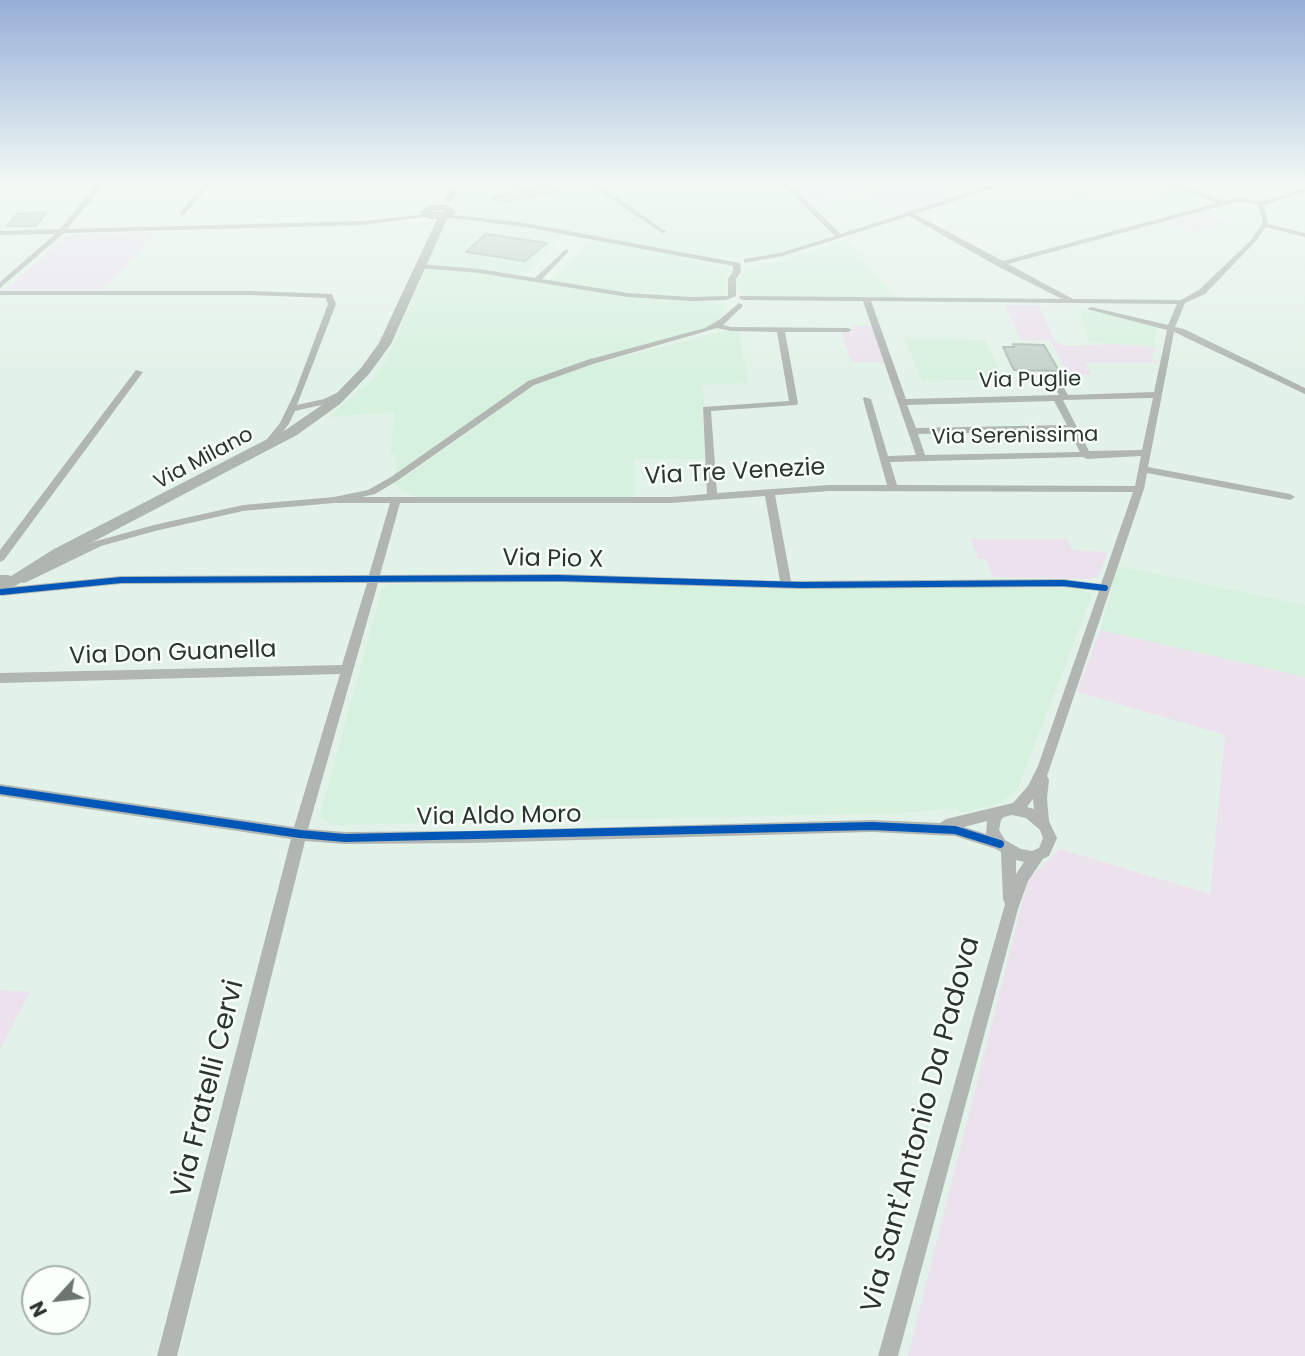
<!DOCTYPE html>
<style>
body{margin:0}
#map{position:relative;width:1305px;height:1356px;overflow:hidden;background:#e3f2e8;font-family:Poppins,sans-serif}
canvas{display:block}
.north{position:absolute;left:21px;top:1265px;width:70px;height:70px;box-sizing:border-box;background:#f9fffb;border:2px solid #a6aea9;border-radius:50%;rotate:243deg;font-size:19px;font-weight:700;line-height:28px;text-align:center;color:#2a352d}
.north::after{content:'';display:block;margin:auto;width:24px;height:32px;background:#6b776e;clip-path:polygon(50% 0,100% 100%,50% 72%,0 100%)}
</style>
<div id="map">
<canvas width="1305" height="1356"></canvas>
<div class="north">N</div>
</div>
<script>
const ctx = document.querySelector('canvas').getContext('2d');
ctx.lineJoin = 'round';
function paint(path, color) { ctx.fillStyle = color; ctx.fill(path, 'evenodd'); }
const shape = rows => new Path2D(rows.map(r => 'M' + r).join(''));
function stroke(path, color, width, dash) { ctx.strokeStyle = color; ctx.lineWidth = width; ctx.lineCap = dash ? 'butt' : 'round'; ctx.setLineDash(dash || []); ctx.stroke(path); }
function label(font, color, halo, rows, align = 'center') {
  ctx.font = font + ' Poppins,sans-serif'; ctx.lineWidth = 5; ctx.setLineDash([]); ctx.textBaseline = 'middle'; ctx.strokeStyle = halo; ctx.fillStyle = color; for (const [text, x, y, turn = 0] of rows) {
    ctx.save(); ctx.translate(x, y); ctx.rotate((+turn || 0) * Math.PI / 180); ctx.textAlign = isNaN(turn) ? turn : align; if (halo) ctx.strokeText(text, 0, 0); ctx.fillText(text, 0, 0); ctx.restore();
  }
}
paint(shape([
 [463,184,779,184,830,233,827,239,779,254,728,258,705,256,526,223,522,226,564,234,521,277,441,265,430,258,447,218,457,213,453,207],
 [1045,184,1107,184,1113,187,1082,199],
 [1122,184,1167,184,1205,198,1178,205],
 [846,239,897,298,745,296,738,291,736,279,747,270],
 [593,240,668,253,734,271,724,275,726,292,717,297,612,291,582,284,579,286,550,281],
 [426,268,472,272,628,296,702,301,727,306,718,322,706,328,540,377,521,386,395,475,396,455,391,454,394,412,328,417,373,380,386,362],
 [1079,310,1100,311,1156,326,1155,347,1089,342],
 [725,331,739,331,748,383,702,385,705,406,702,406,706,459,634,459,634,498,417,498,394,485,530,388,546,379,590,365],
 [905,339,985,340,1004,379,922,381],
 [1118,566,1305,605,1305,677,1100,630],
 [551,582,741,588,1077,588,1092,595,1017,790,999,804,961,813,955,808,902,813,332,825,320,816,382,589,390,584]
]), '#d7f1df');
paint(shape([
 [797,184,855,184,861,189,814,199,825,206,814,209,791,187],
 [898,184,921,184,951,199,906,214,878,199,867,201,860,197],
 [1204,212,1228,222,1193,233,1170,223],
 [157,232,102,290,6,290,67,235],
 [1005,305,1039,305,1055,341,1064,346,1114,344,1155,347,1152,359,1156,363,1085,363,1092,375,1069,375,1050,340,1021,340],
 [852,326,875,326,889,362,852,362,841,332,853,332],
 [971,539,1067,539,1073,550,1108,552,1099,576,1089,579,993,577,986,559,978,559],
 [1100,630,1305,677,1305,1356,908,1356,1028,879,1060,849,1210,894,1225,735,1077,692],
 [0,990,30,992,0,1050]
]), '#ebe2ed');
const building = shape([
 [529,184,551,184,560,190,501,203,493,197,534,188,529,184],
 [47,212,36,226,7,226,17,214,47,212],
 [486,234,547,243,525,261,466,252,486,234],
 [1013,344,1044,345,1059,371,1014,370,1003,347,1014,347,1013,344]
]);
paint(building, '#c4d3c9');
stroke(building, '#b3bfb7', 2);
paint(shape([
 [97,184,104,184,67,229,364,221,428,214,431,216,364,225,64,233,0,288,0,282,55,234,0,235,0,231,60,229,97,184],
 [203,184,210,184,184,215,180,215,180,213,203,184],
 [589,184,597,184,667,232,662,233,589,184],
 [782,184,789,184,841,234,995,184,1006,184,915,214,1003,261,1217,203,1167,184,1177,184,1224,201,1242,198,1261,202,1305,188,1305,192,1264,205,1268,224,1305,233,1305,237,1266,227,1255,242,1205,294,1185,303,1175,327,1184,329,1305,388,1305,394,1174,332,1148,467,1290,494,1295,497,1290,500,1147,473,1144,489,1047,776,1049,780,1047,798,1049,821,1057,838,1049,856,1043,859,1028,881,1018,909,898,1356,878,1356,1005,904,1003,899,1001,852,996,849,955,836,872,832,470,843,345,844,305,841,177,1356,157,1356,291,839,0,796,0,784,294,827,340,674,0,683,0,673,342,665,367,583,121,584,1,596,0,588,121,576,369,575,390,503,334,503,243,511,155,531,101,546,27,582,23,583,17,579,19,576,93,542,154,525,243,505,334,497,368,490,391,477,528,381,587,360,705,328,719,320,739,303,743,305,742,307,723,325,731,327,848,328,852,330,848,332,785,332,798,403,797,405,711,411,717,493,829,485,887,485,863,399,864,397,871,399,888,456,916,455,863,301,743,300,739,298,740,296,1062,299,997,266,909,216,783,256,744,263,744,259,780,253,835,236,782,184],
 [1242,202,1258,205,1263,222,1251,240,1199,290,1181,300,1073,299,1008,264,1228,204,1242,202],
 [871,301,1177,304,1168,325,1091,307,1087,309,1167,330,1154,392,1068,395,1057,376,1053,373,1049,376,1059,395,906,399,871,301],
 [717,328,731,331,777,332,789,401,703,407,707,494,671,497,362,497,375,494,397,481,534,385,593,364,717,328],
 [1153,398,1142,450,1089,451,1063,400,1153,398],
 [1054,401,1067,425,916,428,907,405,1054,401],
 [1069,431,1080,452,925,455,918,434,1069,431],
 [1141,456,1135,486,897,485,890,462,1083,457,1087,459,1141,456],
 [829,491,1133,492,1101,584,1063,579,791,581,775,495,829,491],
 [765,496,780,581,558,574,380,575,400,503,671,503,765,496],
 [558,582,801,589,1063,587,1099,591,1038,766,1028,786,1013,803,946,819,940,823,872,820,470,831,345,832,308,829,378,583,558,582],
 [1033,799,1034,809,1027,807,1033,799],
 [1012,815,1026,818,1040,830,1043,838,1039,848,1032,851,1021,849,1005,840,999,830,1001,820,1004,817,1012,815],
 [987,821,986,834,964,827,987,821],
 [1016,860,1024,862,1016,874,1016,860],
 [447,214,525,223,740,263,741,272,736,279,736,296,726,300,692,301,628,297,479,273,419,268,419,264,422,264,479,269,535,278,566,249,568,250,568,252,542,279,628,293,692,297,728,296,728,279,733,272,733,266,525,227,445,217,445,215,447,214],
 [0,291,251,291,332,294,336,304,297,405,324,399,343,390,347,393,330,403,295,411,289,424,271,446,265,446,263,444,280,423,295,392,328,304,326,298,251,295,0,295,0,291],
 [136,370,143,372,4,560,0,562,0,550,136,370],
 [0,575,9,575,15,579,9,583,0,583,0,575]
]), '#b1b6b2');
paint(shape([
 [451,184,460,184,451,202,445,202,451,184],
 [430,205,448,205,457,212,447,219,391,344,369,374,340,404,297,435,64,557,0,595,0,583,54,549,287,429,332,398,361,368,379,343,437,219,429,219,420,213,430,205],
 [443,210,446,212,431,212,433,211,443,210]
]), '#afb6b1');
stroke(shape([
 [1,592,121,580,558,578,801,585,1063,583,1105,588]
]), '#0057b8', 6);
stroke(shape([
 [0,790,300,834,345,838,872,826,955,830,1000,844]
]), '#0057b8', 8);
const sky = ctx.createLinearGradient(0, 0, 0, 374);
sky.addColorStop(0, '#96afd7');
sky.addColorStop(0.49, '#f2f9f5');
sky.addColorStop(1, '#f2f9f500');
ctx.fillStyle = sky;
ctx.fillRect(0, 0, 1305, 374);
label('21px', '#2a352d', '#f9fffb', [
 ["Via Puglie",1030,381,-1],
 ["Via Serenissima",1015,437,-1],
 ["Via Milano",204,459,-28]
]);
label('24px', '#2a352d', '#f9fffb', [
 ["Via Tre Venezie",735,473,-3],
 ["Via Pio X",553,560,1],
 ["Via Don Guanella",173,654,-2],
 ["Via Aldo Moro",499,817,-1]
]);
label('28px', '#2a352d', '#f9fffb', [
 ["Via Fratelli Cervi",209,1089,-76],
 ["Via Sant'Antonio Da Padova",922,1125,-75]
]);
</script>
